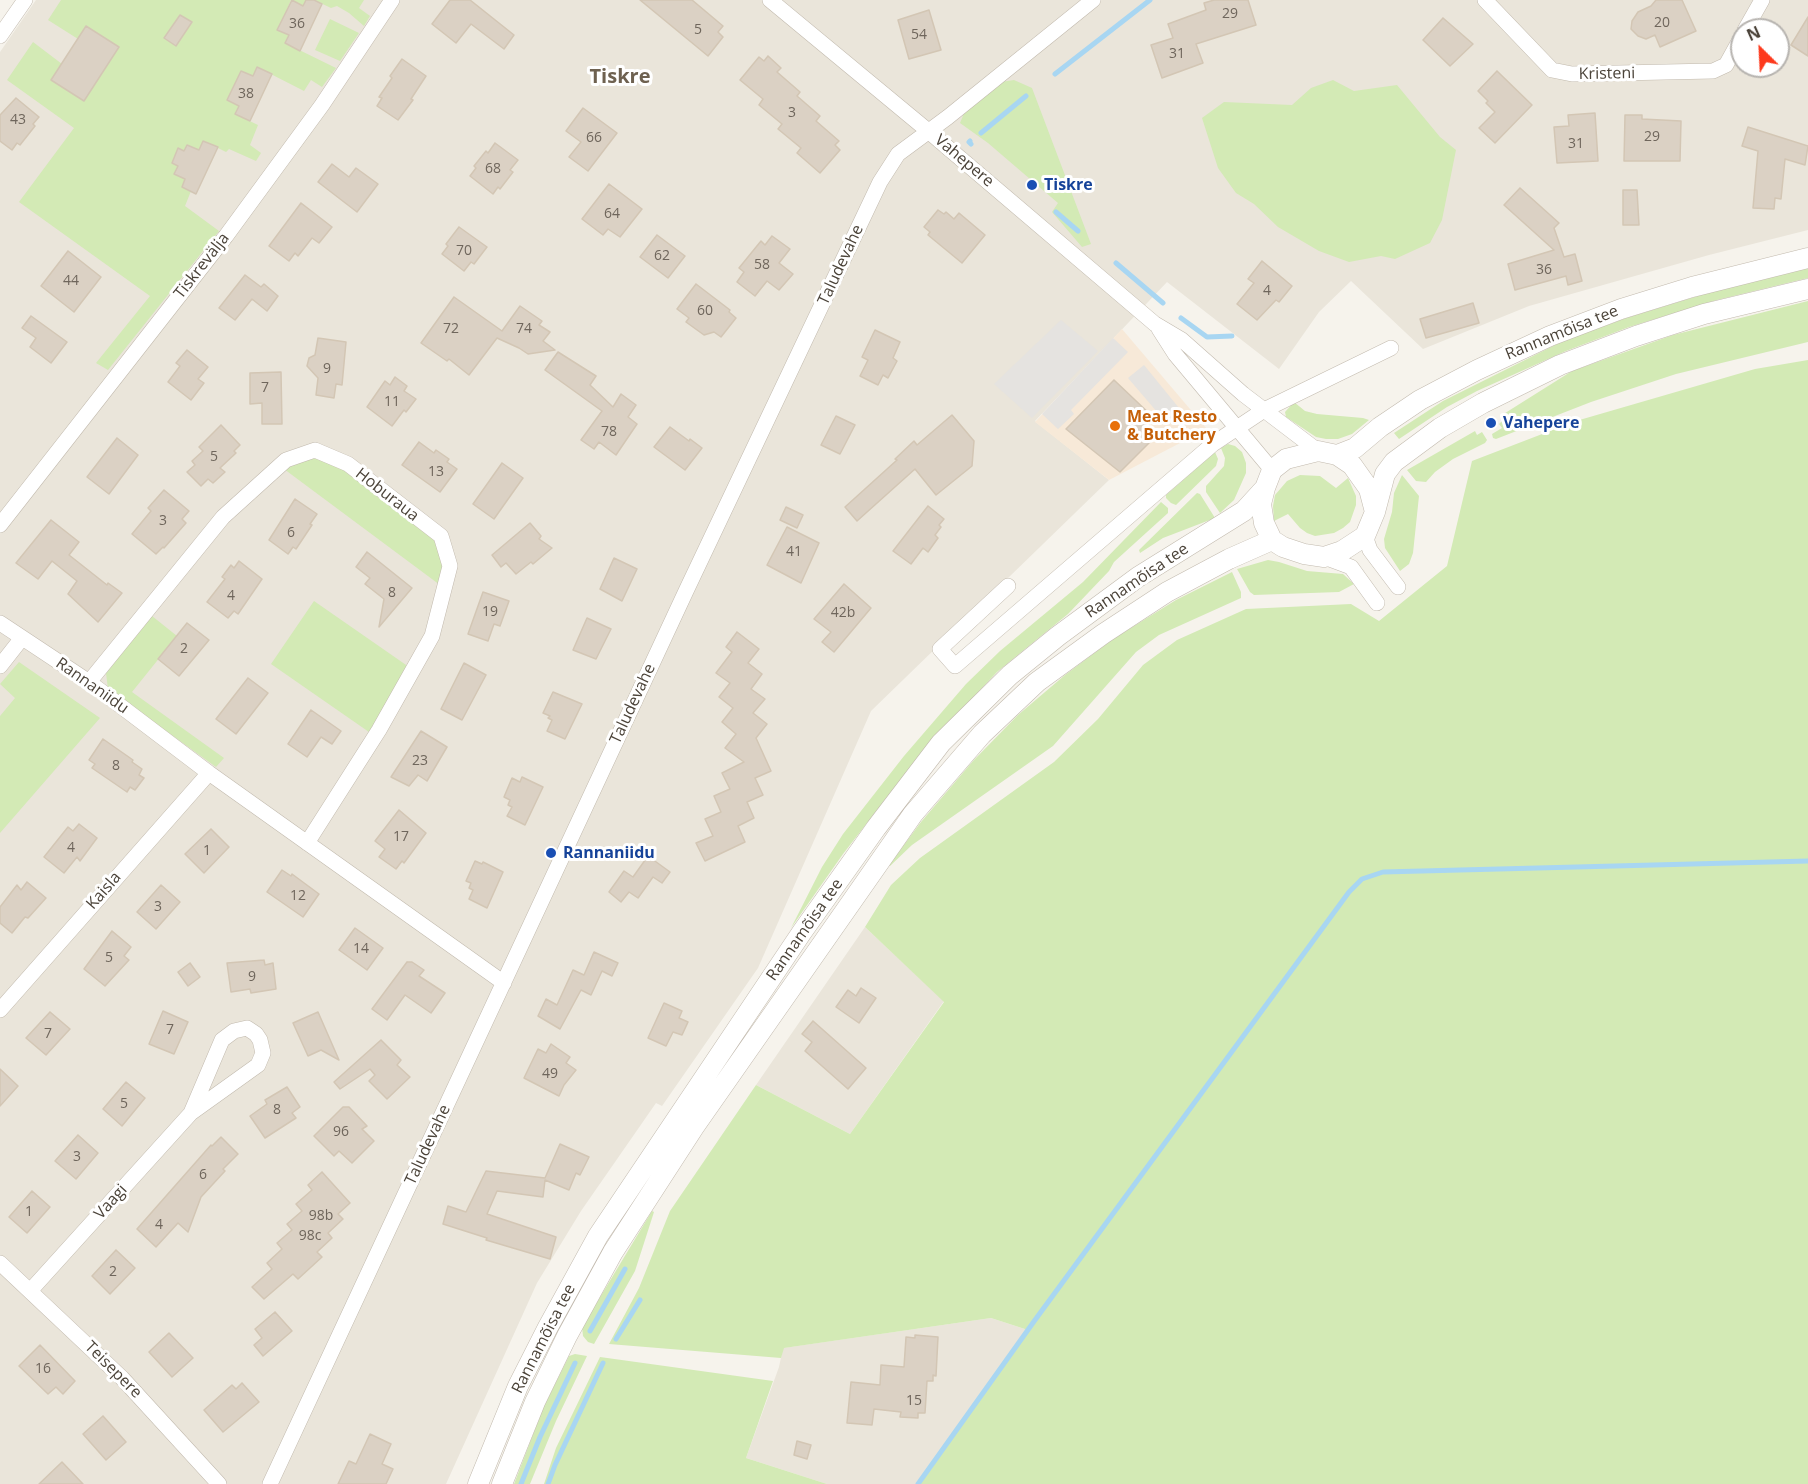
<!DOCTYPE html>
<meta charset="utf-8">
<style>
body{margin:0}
#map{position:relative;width:1808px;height:1484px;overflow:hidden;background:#f6f3ec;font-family:"Open Sans",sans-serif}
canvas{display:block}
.north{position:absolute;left:1730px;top:18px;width:60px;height:60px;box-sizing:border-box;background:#fff;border:2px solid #b7b4b0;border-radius:50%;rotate:336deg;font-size:16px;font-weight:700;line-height:24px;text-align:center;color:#4b4339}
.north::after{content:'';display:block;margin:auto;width:21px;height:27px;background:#fd391c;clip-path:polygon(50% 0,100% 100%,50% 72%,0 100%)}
</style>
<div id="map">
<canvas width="1808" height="1484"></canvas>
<div class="north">N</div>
</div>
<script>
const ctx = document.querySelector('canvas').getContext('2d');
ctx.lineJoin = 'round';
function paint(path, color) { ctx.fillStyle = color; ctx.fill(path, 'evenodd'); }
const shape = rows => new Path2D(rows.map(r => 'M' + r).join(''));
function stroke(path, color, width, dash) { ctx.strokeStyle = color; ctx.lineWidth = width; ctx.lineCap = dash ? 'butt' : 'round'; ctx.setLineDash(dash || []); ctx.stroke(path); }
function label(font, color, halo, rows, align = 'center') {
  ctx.font = font + ' "Open Sans",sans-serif'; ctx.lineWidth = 6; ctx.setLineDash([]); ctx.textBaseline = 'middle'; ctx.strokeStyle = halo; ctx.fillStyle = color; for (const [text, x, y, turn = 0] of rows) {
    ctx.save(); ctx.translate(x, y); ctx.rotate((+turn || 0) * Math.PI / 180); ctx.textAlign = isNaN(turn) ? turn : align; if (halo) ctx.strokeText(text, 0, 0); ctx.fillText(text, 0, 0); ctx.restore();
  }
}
paint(shape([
 [36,0,1808,0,1808,230,1709,255,1529,306,1423,349,1351,281,1319,312,1279,369,1167,282,1035,421,1109,480,871,711,758,968,662,1106,656,1103,581,1211,537,1283,446,1484,0,1484,0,52],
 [1742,30,1778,30,1778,66,1742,66],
 [865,927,944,1001,850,1134,756,1085],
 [991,1318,1028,1330,918,1484,827,1484,746,1458,779,1367,783,1348]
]), '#eae5da');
paint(shape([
 [1122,329,1207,429,1109,480,1035,422]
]), '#f7e9d8');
paint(shape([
 [61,0,306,0,303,6,291,0,278,30,289,35,285,43,336,68,322,87,311,80,304,91,257,67,253,76,241,71,227,100,239,106,235,114,258,125,250,145,261,153,256,161,229,149,226,152,204,141,199,150,187,145,184,151,178,149,172,163,178,166,174,174,185,179,182,187,191,191,185,206,219,231,108,370,96,363,150,296,19,202,74,128,7,80,33,42,62,64,52,80,84,101,78,39,48,20],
 [180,15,192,22,176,46,165,38],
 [314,0,364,0,359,8,370,16,364,26,349,13,337,6,331,8],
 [330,19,359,33,340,61,315,50],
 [1014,80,1032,88,1091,244,1082,247,1052,212,1058,203,988,143,960,123,965,111,1001,82],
 [1333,80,1354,91,1397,85,1440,137,1456,150,1442,220,1430,243,1395,259,1381,256,1349,262,1319,251,1278,227,1254,204,1236,193,1218,168,1202,118,1224,102,1292,105,1311,88],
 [1808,268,1808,278,1717,300,1629,327,1566,351,1477,391,1447,407,1399,439,1394,433,1443,401,1561,342,1626,318,1714,291],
 [1808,301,1808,342,1676,374,1591,402,1496,439,1493,438,1492,434,1502,428,1499,424,1504,419,1502,415,1572,371,1673,335],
 [1808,360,1808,1484,918,1484,1028,1330,991,1318,784,1348,781,1358,609,1344,639,1288,670,1211,756,1085,850,1134,944,1002,865,927,891,885,920,858,1054,762,1098,719,1143,665,1177,640,1246,609,1351,604,1379,621,1447,566,1472,461,1576,421,1755,369],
 [1294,402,1305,411,1317,414,1363,418,1369,420,1352,434,1338,439,1326,439,1316,437,1286,417,1285,412],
 [1475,431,1477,435,1482,432,1487,440,1485,443,1453,459,1435,472,1426,482,1416,481,1407,470],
 [1228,444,1235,446,1242,452,1246,463,1246,473,1234,500,1220,513,1206,492,1206,486,1224,466,1225,458,1221,448],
 [1215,452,1218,459,1216,466,1176,505,1171,503,1166,498,1166,495],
 [315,457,338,464,430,535,441,550,443,572,440,585,284,469],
 [1300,475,1320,476,1336,488,1348,478,1356,496,1356,505,1350,522,1343,528,1334,533,1315,536,1307,533,1300,528,1288,514,1274,521,1273,506,1275,495,1287,481],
 [1402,475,1419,496,1413,553,1409,564,1400,571,1385,548,1384,539,1392,512,1394,493],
 [1197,493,1200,494,1215,518,1163,538,1140,553,1139,550],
 [1161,502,1168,508,1168,513,1114,562,1109,571,1068,614,997,672,922,752,843,854,791,928,822,867,843,834,904,756,966,684,1000,651,1083,582],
 [1268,560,1279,562,1307,571,1343,574,1354,584,1339,592,1254,595,1250,592,1237,569],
 [1232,572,1241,592,1241,598,1159,635,1136,652,1053,746,912,845,890,866,889,865,921,822,973,761,1018,715,1065,675,1113,639,1176,600],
 [314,601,409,667,369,732,271,664],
 [152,616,177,636,132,692,224,758,216,767,108,689,106,673],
 [19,662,100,718,0,833,0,716,15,698,0,684],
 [652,1211,654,1212,635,1271,594,1344,588,1342,583,1336,582,1327],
 [575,1354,587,1356,556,1421,530,1484,514,1484,544,1406,569,1356],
 [600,1357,773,1381,746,1458,827,1484,544,1484,556,1448]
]), '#d3eab5');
paint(shape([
 [1061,320,1098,351,1032,418,994,384],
 [1113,338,1128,352,1071,410,1074,414,1058,429,1042,414],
 [1144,365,1179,408,1164,420,1128,378]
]), '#e5e3e0');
stroke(shape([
 [1055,74,1150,0],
 [981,133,1026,96],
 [970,141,969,142,971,144],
 [1056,212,1078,231],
 [1116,263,1163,303],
 [1181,318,1207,337,1232,336],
 [590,1331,625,1269],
 [616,1339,640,1300],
 [521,1484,540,1437,575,1363],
 [548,1484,555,1465,603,1363],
 [918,1484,1035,1320,1349,892,1362,879,1383,872,1808,861]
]), '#a8d6f2', 5);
const building = shape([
 [292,0,303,6,306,0,314,0,322,4,300,51,285,43,289,35,277,30,292,0],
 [450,0,470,0,514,35,504,49,471,24,456,43,432,24,450,0],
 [640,0,692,0,723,26,718,32,723,37,708,56,640,0],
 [1214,0,1248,0,1256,25,1196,44,1203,63,1162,78,1151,45,1173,38,1168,24,1206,10,1204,3,1214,0],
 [1656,0,1682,0,1696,31,1660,47,1655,35,1646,39,1638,36,1631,29,1632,21,1638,12,1651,6,1656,0],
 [929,10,941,50,909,59,898,20,929,10],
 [180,15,192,22,176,46,164,38,180,15],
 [1808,17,1808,56,1791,45,1808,17],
 [1443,18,1473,44,1450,66,1423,40,1443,18],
 [86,26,119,47,84,101,51,80,86,26],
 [768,56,781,68,777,72,800,92,797,96,820,116,816,121,839,141,835,145,840,150,820,173,797,153,801,148,778,129,782,124,759,105,763,99,740,80,759,57,764,61,768,56],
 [402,59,426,76,411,99,413,100,398,120,377,106,382,98,379,97,392,78,390,76,402,59],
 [257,67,272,74,250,121,235,114,239,106,227,100,241,71,253,76,257,67],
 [1497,71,1532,105,1495,143,1479,128,1495,112,1486,103,1488,101,1478,91,1497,71],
 [16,98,39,117,33,124,35,126,20,145,17,143,12,150,0,141,0,115,16,98],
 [583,108,617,133,588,171,569,157,581,142,566,131,583,108],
 [1595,113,1598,161,1557,163,1554,127,1569,126,1568,115,1595,113],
 [1625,115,1642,115,1642,119,1681,121,1680,161,1624,161,1625,115],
 [1748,127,1808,146,1805,165,1785,159,1781,199,1775,198,1774,209,1753,208,1758,151,1742,146,1748,127],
 [203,141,218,147,196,194,182,187,185,179,174,174,178,166,172,163,178,148,184,151,187,145,199,150,203,141],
 [495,143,518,160,510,170,513,172,500,189,498,187,493,194,470,176,476,168,474,166,486,151,488,153,495,143],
 [332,164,349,177,356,168,378,184,357,212,318,182,332,164],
 [609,184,642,209,620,237,608,229,603,235,582,219,609,184],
 [1520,188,1559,223,1554,228,1564,257,1575,254,1582,281,1568,285,1566,276,1515,290,1508,264,1554,250,1504,205,1520,188],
 [1623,190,1637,190,1639,225,1623,225,1623,190],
 [301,203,332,227,319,243,312,238,298,256,295,253,289,261,269,246,301,203],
 [938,210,944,214,946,212,954,219,959,213,985,235,962,263,928,235,930,232,924,227,938,210],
 [459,227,487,247,474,264,471,262,464,271,442,254,448,246,446,244,459,227],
 [657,235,685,256,668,278,640,257,657,235],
 [772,236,790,249,779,263,793,274,779,290,767,281,755,296,737,282,744,272,739,268,761,241,765,245,772,236],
 [68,251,101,277,74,312,41,286,68,251],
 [1262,261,1292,286,1279,302,1276,300,1257,320,1237,304,1254,283,1248,279,1262,261],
 [245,275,261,287,264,284,278,296,267,311,252,299,235,320,219,308,245,275],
 [696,284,730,310,729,312,736,318,721,337,714,332,704,335,686,322,689,318,677,309,696,284],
 [454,297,502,331,520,306,542,321,539,325,550,332,543,341,555,350,528,354,519,348,497,338,469,375,449,359,447,361,421,343,454,297],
 [1473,303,1479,323,1426,338,1420,319,1473,303],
 [31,316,67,342,51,363,30,347,36,338,22,328,31,316],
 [875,330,900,342,893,358,897,361,888,378,883,375,878,385,860,376,868,360,862,357,875,330],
 [318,338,346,342,342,385,336,384,334,398,316,395,318,378,307,366,309,358,315,355,318,338],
 [187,350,208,367,198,379,204,383,191,400,168,382,180,366,176,363,187,350],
 [558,352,596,376,590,385,613,407,621,394,636,405,628,417,637,424,616,455,599,442,594,449,581,440,602,411,545,370,558,352],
 [281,372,282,424,262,424,262,403,250,404,250,373,281,372],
 [395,377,407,386,404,391,416,399,406,412,404,410,392,426,367,407,385,381,390,385,395,377],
 [1114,380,1154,418,1148,424,1158,434,1120,472,1066,429,1114,380],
 [952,415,974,441,972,466,936,495,915,469,857,521,845,507,897,460,895,459,914,441,917,445,952,415],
 [836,416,855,425,840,454,821,445,836,416],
 [221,425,240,445,234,451,236,453,220,468,225,472,213,483,208,479,201,486,187,472,195,465,192,461,203,451,199,447,221,425],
 [670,427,689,441,690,439,702,448,685,470,654,447,670,427],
 [117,438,138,455,109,494,87,477,117,438],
 [419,442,434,453,436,450,449,459,447,462,457,469,440,492,402,465,419,442],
 [502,463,523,478,494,519,473,504,502,463],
 [164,490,189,511,182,519,186,523,164,548,163,547,156,554,132,534,151,511,148,508,164,490],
 [295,499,317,514,310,524,312,525,296,549,293,547,288,554,269,540,295,499],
 [928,506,944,519,939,525,941,527,935,535,938,538,928,552,923,548,911,564,893,551,928,506],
 [786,507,803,515,797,528,780,520,786,507],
 [51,520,79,542,69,555,107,585,108,583,122,593,98,622,68,594,77,581,52,561,38,579,16,563,51,520],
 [530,523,541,536,539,539,552,548,533,564,531,562,516,574,506,563,501,567,492,555,530,523],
 [787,527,819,543,801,583,767,565,787,527],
 [367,552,412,588,379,627,384,599,365,584,370,578,356,567,367,552],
 [614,558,637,569,622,601,600,589,614,558],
 [239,561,262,579,238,614,234,611,228,618,207,602,225,579,222,577,231,565,234,568,239,561],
 [844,584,871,608,834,652,822,642,831,632,814,619,844,584],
 [483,592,509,601,500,626,494,624,488,641,468,634,483,592],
 [587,618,611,629,596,659,573,650,587,618],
 [187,623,209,640,179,676,158,659,187,623],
 [737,632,759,649,748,663,762,674,751,689,765,699,753,713,767,724,756,738,771,771,755,778,763,795,747,802,754,818,738,826,745,842,705,861,696,843,713,836,705,819,721,812,714,796,730,789,722,773,744,762,725,748,736,734,722,722,733,708,719,697,730,683,716,673,732,652,726,647,737,632],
 [464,663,486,675,462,720,441,709,464,663],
 [248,678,268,693,236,734,216,719,248,678],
 [553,692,582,704,565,739,547,731,552,720,548,718,550,716,543,713,553,692],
 [311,710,341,731,332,744,321,737,307,757,288,744,311,710],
 [421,731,447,747,427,781,418,775,409,786,391,777,421,731],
 [103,739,133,760,132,762,142,769,139,775,144,778,135,790,130,787,127,792,92,768,95,764,89,760,103,739],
 [522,777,543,787,525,825,507,816,512,807,508,805,510,800,504,797,512,778,520,782,522,777],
 [399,810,426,833,404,863,402,861,396,869,379,857,385,849,375,841,399,810],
 [79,824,97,838,80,861,77,857,64,873,44,857,68,827,73,831,79,824],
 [211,829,229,847,204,873,185,854,211,829],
 [648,856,670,872,662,883,653,877,638,898,629,892,621,902,609,892,624,871,633,877,648,856],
 [475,861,482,864,483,862,503,872,487,908,469,899,473,890,469,888,471,883,466,881,475,861],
 [282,870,291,876,292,874,319,894,303,917,267,892,282,870],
 [27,882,46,898,28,918,25,917,12,933,0,923,0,907,17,885,21,890,27,882],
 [161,885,180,902,156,929,137,912,161,885],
 [355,928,383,948,367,970,339,950,355,928],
 [112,931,131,947,124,956,129,960,105,986,84,969,112,931],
 [594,952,618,963,612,976,602,971,591,995,581,990,560,1029,538,1016,546,999,557,1005,573,970,584,975,594,952],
 [264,960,265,965,273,963,276,989,251,993,250,989,231,992,227,963,264,960],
 [407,962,412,962,424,970,419,976,445,993,431,1013,405,995,387,1020,372,1009,407,962],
 [190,963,200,977,188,986,178,972,190,963],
 [861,988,876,998,859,1023,836,1007,848,990,856,996,861,988],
 [664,1003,682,1011,679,1018,688,1022,682,1035,673,1032,666,1046,648,1038,664,1003],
 [163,1011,188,1022,174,1054,149,1044,163,1011],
 [50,1012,70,1029,46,1055,26,1038,50,1012],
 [318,1012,339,1060,321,1050,308,1056,293,1023,318,1012],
 [813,1021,866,1068,848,1089,805,1051,812,1042,802,1034,813,1021],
 [381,1040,401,1060,397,1065,410,1077,387,1099,369,1081,375,1075,370,1069,340,1089,334,1082,381,1040],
 [551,1044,570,1057,566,1063,576,1070,564,1085,559,1096,524,1078,538,1049,546,1053,551,1044],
 [0,1069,18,1086,0,1106,0,1069],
 [126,1082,145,1098,122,1126,103,1109,126,1082],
 [287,1087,300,1107,292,1113,296,1118,265,1138,250,1116,267,1104,265,1100,287,1087],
 [343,1107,349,1107,367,1126,362,1129,374,1141,352,1163,339,1151,334,1156,314,1136,343,1107],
 [78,1135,98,1153,76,1179,55,1161,78,1135],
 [221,1137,238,1154,223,1169,225,1171,201,1197,188,1232,178,1223,156,1247,137,1229,211,1145,212,1146,221,1137],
 [560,1144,589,1157,580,1175,576,1173,569,1190,545,1180,543,1197,497,1191,487,1214,556,1237,550,1259,486,1240,487,1238,443,1224,448,1206,466,1212,486,1171,545,1178,560,1144],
 [322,1172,350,1203,338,1214,343,1219,328,1233,332,1238,317,1252,322,1257,298,1279,293,1274,264,1299,252,1287,272,1269,267,1263,282,1249,277,1243,292,1230,287,1224,302,1211,296,1204,312,1190,308,1185,322,1172],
 [32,1191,50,1207,27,1233,9,1217,32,1191],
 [116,1250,135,1268,110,1294,92,1276,116,1250],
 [275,1312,292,1331,263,1356,254,1345,262,1338,255,1329,275,1312],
 [169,1333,193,1358,172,1377,149,1352,169,1333],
 [915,1335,938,1337,936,1376,933,1375,933,1381,927,1381,925,1413,918,1413,918,1418,900,1417,901,1412,874,1409,872,1425,847,1423,851,1382,880,1385,881,1365,904,1367,906,1337,915,1338,915,1335],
 [40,1345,75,1381,63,1394,56,1387,48,1394,19,1366,40,1345],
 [242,1383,259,1402,223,1432,204,1410,232,1385,236,1389,242,1383],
 [103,1416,126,1442,106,1460,83,1434,103,1416],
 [370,1434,391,1444,382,1464,393,1469,386,1484,338,1484,349,1461,356,1464,370,1434],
 [797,1441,811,1445,807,1459,794,1455,797,1441],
 [62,1462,83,1484,39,1484,62,1462]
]);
paint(building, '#dbd1c4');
stroke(building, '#d3c6b4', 1.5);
const minor = shape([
 [770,0,927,130,1155,324,1182,340,1243,394,1318,451],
 [1485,0,1552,70,1572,74,1713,71,1726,65,1742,36],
 [1745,30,1762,0],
 [0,36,25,0],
 [1159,329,1175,354,1272,470],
 [0,525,226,236,322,105,392,0],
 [1365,536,1370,550,1398,587],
 [1324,557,1351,567,1377,603],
 [1008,586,940,649,955,666,1213,444,1264,410,1391,348],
 [0,623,89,682,209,773,504,983],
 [0,666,22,638],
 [89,682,223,517,286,460,315,450,348,464,441,536,450,566,432,636,379,730,307,843],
 [0,1010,209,773],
 [0,1263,122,1378,219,1484],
 [30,1291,191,1113,222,1040,234,1031,247,1028,256,1034,260,1040,263,1053,258,1065,191,1113],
 [270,1484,686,591,880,182,898,154,948,117,1093,0]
]);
const tertiary = shape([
 [1337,455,1355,448,1380,427,1420,400,1477,370,1550,336,1621,309,1692,287,1808,258],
 [1375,512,1369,489,1352,465,1337,455,1318,451,1286,459,1272,470,1265,488,1261,504,1264,523,1272,540,1283,547,1304,554,1324,557,1342,551,1365,536,1375,512,1385,474,1394,462,1440,428,1483,403,1560,365,1636,336,1704,314,1808,289],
 [478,1484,518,1386,548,1327,598,1236,802,932,876,828,941,743,1010,675,1058,636,1138,577,1244,511,1265,488],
 [502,1484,535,1402,567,1336,613,1252,694,1127,913,814,982,734,1037,682,1103,634,1167,592,1229,559,1272,540]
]);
stroke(minor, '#c2baae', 16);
stroke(tertiary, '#c2baae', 21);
stroke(minor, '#fff', 15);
stroke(tertiary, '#fff', 20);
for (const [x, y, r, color] of [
 [1032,185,6,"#1a4fb4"],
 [1491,423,6,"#1a4fb4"],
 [1115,426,6,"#e8710a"],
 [551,853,6,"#1a4fb4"]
]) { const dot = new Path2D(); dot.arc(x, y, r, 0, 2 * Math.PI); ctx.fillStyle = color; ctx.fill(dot); stroke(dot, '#fff', 2); }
label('14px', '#6f665c', null, [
 ["29",1230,14],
 ["20",1662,23],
 ["36",297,24],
 ["5",698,30],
 ["54",919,35],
 ["31",1177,54],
 ["38",246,94],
 ["3",792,113],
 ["43",18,120],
 ["29",1652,137],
 ["66",594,138],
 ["31",1576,144],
 ["68",493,169],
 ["64",612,214],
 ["70",464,251],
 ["62",662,256],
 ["58",762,265],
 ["36",1544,270],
 ["44",71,281],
 ["4",1267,291],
 ["60",705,311],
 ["72",451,329],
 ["74",524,329],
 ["9",327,369],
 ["7",265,388],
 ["11",392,402],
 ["78",609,432],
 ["5",214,457],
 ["13",436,472],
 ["3",163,521],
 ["6",291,533],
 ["41",794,552],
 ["8",392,593],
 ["4",231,596],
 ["19",490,612],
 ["42b",843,613],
 ["2",184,649],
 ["23",420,761],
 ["8",116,766],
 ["17",401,837],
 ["4",71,848],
 ["1",207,851],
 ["12",298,896],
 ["3",158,907],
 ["14",361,949],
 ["5",109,958],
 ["9",252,977],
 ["7",170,1030],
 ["7",48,1034],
 ["49",550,1074],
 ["5",124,1104],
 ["8",277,1110],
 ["96",341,1132],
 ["3",77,1157],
 ["6",203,1175],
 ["1",29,1212],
 ["98b",321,1216],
 ["4",159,1225],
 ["98c",310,1236],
 ["2",113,1272],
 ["16",43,1369],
 ["15",914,1401]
]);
label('16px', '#4b4339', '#fff', [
 ["Kristeni",1607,74,-1],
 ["Vahepere",964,161,40],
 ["Taludevahe",841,265,-65],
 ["Tiskrevälja",202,266,-52],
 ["Rannamõisa tee",1562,333,-22],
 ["Hoburaua",387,495,38],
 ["Rannamõisa tee",1137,581,-34],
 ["Rannaniidu",92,686,35],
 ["Taludevahe",633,704,-65],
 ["Kaisla",104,891,-49],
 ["Rannamõisa tee",805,930,-55],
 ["Taludevahe",428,1145,-65],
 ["Vaagi",111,1202,-48],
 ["Rannamõisa tee",544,1339,-63],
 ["Teisepere",113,1370,45]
]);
label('bold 16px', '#164399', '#fff', [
 ["Tiskre",1044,185],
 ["Vahepere",1503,423],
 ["Rannaniidu",563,853]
], 'left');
label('bold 16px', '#c56008', '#fff', [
 ["Meat Resto",1127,417],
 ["& Butchery",1127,435]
], 'left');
label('bold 20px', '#6e6150', '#fff', [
 ["Tiskre",620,77]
]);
</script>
